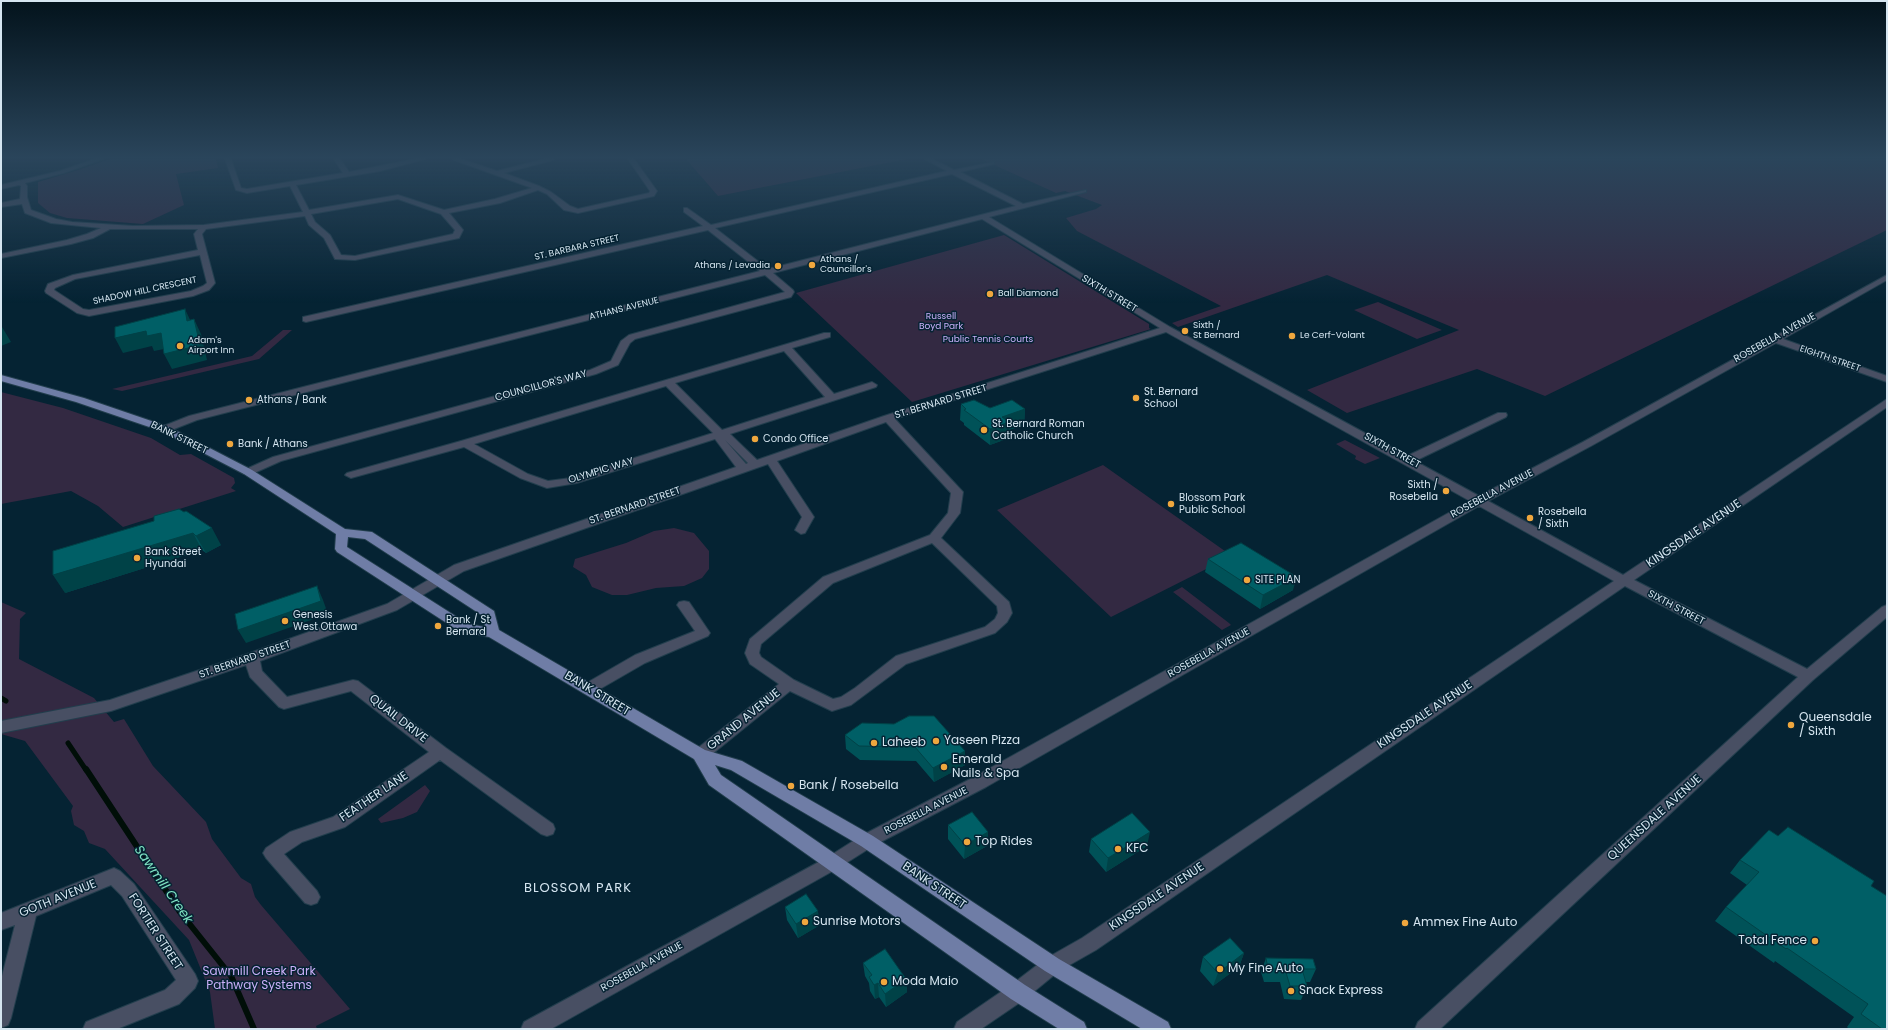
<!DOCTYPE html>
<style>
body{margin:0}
#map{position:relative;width:1888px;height:1030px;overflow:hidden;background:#052333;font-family:Poppins,sans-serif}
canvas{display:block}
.frame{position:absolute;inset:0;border:2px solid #d5e5f0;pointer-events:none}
</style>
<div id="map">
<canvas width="1888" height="1030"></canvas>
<div class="frame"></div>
</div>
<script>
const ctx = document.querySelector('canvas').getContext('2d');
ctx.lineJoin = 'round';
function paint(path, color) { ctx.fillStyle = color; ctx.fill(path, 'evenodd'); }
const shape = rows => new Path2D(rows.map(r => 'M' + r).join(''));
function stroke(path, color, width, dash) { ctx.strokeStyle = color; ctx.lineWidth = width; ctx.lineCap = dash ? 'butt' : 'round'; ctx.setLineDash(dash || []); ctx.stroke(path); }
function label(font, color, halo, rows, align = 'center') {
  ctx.font = font + ' Poppins,sans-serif'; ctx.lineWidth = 3; ctx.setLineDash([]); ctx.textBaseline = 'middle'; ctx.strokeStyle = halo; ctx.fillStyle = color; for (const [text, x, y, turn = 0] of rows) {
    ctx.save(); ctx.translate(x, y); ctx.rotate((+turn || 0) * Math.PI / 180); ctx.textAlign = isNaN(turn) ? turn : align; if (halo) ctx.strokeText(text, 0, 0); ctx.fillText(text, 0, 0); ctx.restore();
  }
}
paint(shape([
 [110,159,216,159,218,168,176,174,184,205,143,224,67,218,50,213,38,203,38,182,78,170],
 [686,159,907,159,718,196],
 [981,159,1887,159,1887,230,1545,396,1477,369,1347,413,1307,390,1459,330,1327,275,1178,327,1172,323,1221,306,1077,231,1066,218,1096,209,1102,205,1065,191,1056,193],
 [1004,235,1149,324,1149,328,1151,329,912,402,796,293],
 [1378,302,1442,330,1417,339,1354,310],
 [283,330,292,330,259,359,122,391,112,389,252,356],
 [1,392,63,408,151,438,180,455,191,454,234,478,235,483,231,488,236,491,123,527,98,506,71,491,1,504],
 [1345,440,1380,458,1365,464,1355,459,1356,456,1336,444],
 [1103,465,1232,556,1111,617,997,510],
 [674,528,694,533,709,551,709,569,702,578,684,586,656,588,627,595,612,595,592,587,586,575,573,567,575,559,626,543,654,531],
 [1182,587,1229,623,1231,625,1222,630,1173,592],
 [1,602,26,613,20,619,19,659,94,698,114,722,124,719,153,766,206,822,212,839,241,878,251,884,255,897,261,905,350,1009,316,1026,317,1029,215,1029,210,992,189,940,105,849,89,843,84,831,74,825,71,811,73,806,25,741,1,734],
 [425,785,430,791,417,812,403,818,381,823,378,819]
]), '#332942');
stroke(shape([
 [1,698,6,701],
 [68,743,86,770]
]), '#000e08', 5);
stroke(shape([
 [86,769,180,912,231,976,254,1029]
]), '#000e08', 6);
const minor = shape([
 [95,159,103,159,64,173,25,183,27,186,27,197,31,210,56,219,72,222,133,226,204,225,303,212,290,186,247,193,236,190,225,159,231,159,241,188,247,189,343,173,334,159,340,159,349,172,415,159,425,159,380,171,296,185,309,210,398,195,444,210,495,199,532,188,454,160,453,159,461,159,497,171,545,159,554,159,553,160,504,173,539,186,551,192,570,206,578,209,649,193,650,191,628,159,634,159,657,191,654,196,578,213,564,210,547,194,538,190,500,203,449,213,463,230,459,238,355,260,335,259,324,238,309,225,305,216,206,229,202,234,215,283,209,290,193,296,89,316,77,313,46,293,45,291,48,284,73,275,198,250,194,234,198,229,110,229,93,238,71,244,1,258,1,254,67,240,87,234,101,228,51,223,25,213,22,204,1,207,1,203,20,199,21,186,19,185,1,189,1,185,60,171,95,159],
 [398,199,441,214,455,230,453,234,355,256,341,255,330,235,315,222,311,214,398,199],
 [200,255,207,283,203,286,191,291,89,310,83,309,54,290,55,288,75,279,200,255],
 [925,159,932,159,954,170,994,162,994,164,960,172,1023,204,1086,190,1086,192,989,217,1170,327,1407,456,1498,413,1506,413,1507,415,1506,417,1415,461,1479,496,1583,442,1887,275,1887,280,1783,339,1887,376,1887,382,1776,343,1591,446,1488,501,1623,575,1887,399,1887,407,1634,580,1807,669,1882,607,1887,605,1887,617,1813,680,1440,1029,1415,1029,1418,1022,1798,677,1625,586,1096,950,1059,971,1025,999,981,1029,954,1029,957,1022,1011,985,1045,959,1082,938,1614,581,1479,506,986,787,873,846,840,867,551,1029,521,1029,524,1022,828,857,861,836,974,777,1470,501,1166,332,895,419,963,492,960,513,941,538,1009,602,1012,613,1007,622,995,633,906,664,851,705,832,711,790,691,706,759,700,761,694,759,692,755,694,751,779,684,750,664,745,653,750,639,823,577,930,535,948,513,951,493,886,422,777,461,814,517,805,533,801,534,795,530,802,517,768,464,464,571,397,610,260,661,262,671,287,697,353,680,358,681,446,748,553,824,555,829,553,834,547,836,541,834,440,760,345,827,302,842,284,854,317,891,320,897,317,903,311,905,305,903,266,858,263,853,266,848,290,832,333,817,429,752,351,691,284,709,279,707,250,677,246,665,111,711,1,733,1,721,110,700,247,654,387,604,454,565,736,467,715,439,577,483,547,488,520,478,464,447,351,478,345,475,347,473,461,441,824,333,830,333,830,337,792,348,834,394,872,382,877,385,876,387,730,434,757,460,884,416,1160,328,982,219,773,273,793,290,794,292,791,297,635,339,630,343,618,365,596,374,281,461,252,474,244,474,242,472,244,470,273,457,590,370,611,361,621,341,629,335,785,292,765,275,197,420,169,431,161,431,160,429,161,427,189,416,760,271,708,230,306,322,303,321,303,317,703,226,684,212,684,208,687,208,711,225,947,171,925,159],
 [952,174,1016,206,768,269,715,228,952,174],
 [784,351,825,397,722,430,675,383,784,351],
 [666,386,713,433,571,478,548,481,528,474,474,444,666,386],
 [725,440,748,463,746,464,725,440],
 [932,543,997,606,998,613,995,619,985,627,896,656,855,688,841,697,833,699,794,680,761,657,759,653,761,644,833,583,932,543],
 [684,601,689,602,708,630,710,633,708,636,645,663,593,693,588,694,583,693,581,689,583,685,635,655,695,631,677,605,679,602,684,601],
 [114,868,120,871,134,884,195,974,198,981,195,988,179,1004,117,1029,83,1029,86,1022,165,990,176,980,122,896,111,885,36,916,11,1018,8,1025,1,1028,1,980,15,925,1,930,1,913,114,868]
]);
const major = shape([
 [1,375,84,398,169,427,252,470,345,529,372,532,494,611,499,630,705,750,742,761,873,836,1059,959,1168,1022,1171,1029,1142,1029,1045,971,861,846,731,770,715,765,721,775,1025,985,1084,1022,1087,1029,1059,1029,1011,999,709,785,694,759,489,637,459,631,337,552,335,549,336,534,244,474,161,431,76,402,1,381,1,375],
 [348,537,365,539,483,616,485,627,468,624,347,547,348,537]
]);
stroke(minor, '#223e4d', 2);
stroke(major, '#223e4d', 2);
paint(minor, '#484f63');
paint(major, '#6f7da6');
paint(shape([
 [961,404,990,408,1025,409,1024,425,1009,430,1009,438,990,445,964,425,964,423,960,420],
 [154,516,221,545,206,553,202,550,65,593,154,521],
 [1208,559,1293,590,1260,609,1205,572],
 [845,735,965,751,965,765,934,782,916,761,860,760,846,749],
 [948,825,988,832,987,846,964,859,948,839],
 [1778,836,1871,886,1887,1029,1849,1029,1847,1027,1854,1017,1775,961,1774,963,1715,921,1726,907,1747,885,1730,873,1740,860],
 [1091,839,1147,846,1106,872,1089,852],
 [785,907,820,925,798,938,787,920],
 [1244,953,1239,967,1213,986,1200,971,1203,957],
 [1266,958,1316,969,1310,982,1305,982,1307,986,1301,1000,1284,999,1280,982,1264,982,1261,972],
 [863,963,906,979,907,992,886,1007,879,997,875,999,870,991,869,983,865,976]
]), '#005258');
paint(shape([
 [185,309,192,324,187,321],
 [194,319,201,334,207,360,172,369,164,354],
 [2,327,11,342,1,346,1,328],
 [146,331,161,333,169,348,154,351,152,346,123,353,115,338],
 [1025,409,1024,425,1009,430,1009,438,990,445,990,429,1002,417],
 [212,528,221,545,206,553,196,536],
 [193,533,202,550,65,593,53,575],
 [1297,577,1293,590,1260,609,1263,595],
 [317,586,323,600,328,614,246,643,238,630],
 [965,751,965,765,934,782,933,768],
 [988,832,987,846,964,859,965,845],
 [1150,832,1147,846,1106,872,1108,858],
 [818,911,820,925,798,938,796,924],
 [1244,953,1239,967,1213,986,1218,973],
 [906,979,907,992,886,1007,885,994],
 [878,983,879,997,875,999,874,985]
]), '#004247');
const building = shape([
 [185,309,187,321,194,319,200,345,164,354,161,333,147,336,146,331,115,338,115,327,185,309],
 [974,400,990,408,1012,400,1025,409,1002,417,1009,422,990,429,964,410,966,409,961,404,974,400],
 [179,509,184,512,186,511,212,528,196,536,193,533,53,575,53,551,154,521,154,516,179,509],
 [1241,543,1297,577,1263,595,1208,559,1241,543],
 [317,586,321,601,238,630,235,614,317,586],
 [909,716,934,716,965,751,933,768,915,747,859,746,845,735,862,723,894,724,909,716],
 [972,812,988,832,965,845,948,825,972,812],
 [1132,813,1150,832,1108,858,1091,839,1132,813],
 [1788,827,1874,881,1871,886,1887,896,1887,1029,1882,1029,1861,1014,1868,1004,1787,948,1786,949,1726,907,1759,872,1740,860,1769,830,1778,836,1788,827],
 [806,894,818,911,796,924,785,907,806,894],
 [1230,938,1244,953,1218,973,1203,957,1230,938],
 [885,949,906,979,885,994,878,983,874,985,869,977,872,975,863,963,885,949],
 [1266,958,1313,959,1316,969,1302,969,1307,986,1290,986,1285,969,1268,969,1266,958]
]);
paint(building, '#005f66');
stroke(building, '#004247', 1);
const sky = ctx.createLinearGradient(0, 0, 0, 303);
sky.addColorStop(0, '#03131c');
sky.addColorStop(0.52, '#2a455b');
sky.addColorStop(1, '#2a455b00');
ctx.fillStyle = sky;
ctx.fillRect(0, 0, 1888, 303);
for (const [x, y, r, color] of [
 [812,265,4,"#efa73e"],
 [778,266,4,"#efa73e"],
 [990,294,4,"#efa73e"],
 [1185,331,4,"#efa73e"],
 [1292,336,4,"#efa73e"],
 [180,346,4,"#efa73e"],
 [1136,398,4,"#efa73e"],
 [249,400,4,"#efa73e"],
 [984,430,4,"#efa73e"],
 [755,439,4,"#efa73e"],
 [230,444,4,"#efa73e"],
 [1446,491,4,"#efa73e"],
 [1171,504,4,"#efa73e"],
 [1530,518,4,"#efa73e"],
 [137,558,4,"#efa73e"],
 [1247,580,4,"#efa73e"],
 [285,621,4,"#efa73e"],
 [438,626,4,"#efa73e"],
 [1791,725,4,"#efa73e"],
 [936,741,4,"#efa73e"],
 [874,743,4,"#efa73e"],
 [944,767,4,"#efa73e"],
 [791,786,4,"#efa73e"],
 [967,842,4,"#efa73e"],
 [1118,849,4,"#efa73e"],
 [805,922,4,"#efa73e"],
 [1405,923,4,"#efa73e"],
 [1815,941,4,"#efa73e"],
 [1220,969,4,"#efa73e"],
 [884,982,4,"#efa73e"],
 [1291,991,4,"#efa73e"]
]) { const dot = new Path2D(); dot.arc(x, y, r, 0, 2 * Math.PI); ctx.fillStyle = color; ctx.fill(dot); stroke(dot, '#052333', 1.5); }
label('9px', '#d5e5f0', '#052333', [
 ["ST. BARBARA STREET",577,248,-13],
 ["SHADOW HILL CRESCENT",145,291,-12],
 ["ATHANS AVENUE",624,309,-14],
 ["EIGHTH STREET",1830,359,19]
]);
label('9px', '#d5e5f0', '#052333', [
 ["Athans /",820,260],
 ["Councillor's",820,270],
 ["Athans / Levadia",770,266,"right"],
 ["Ball Diamond",998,294],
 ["Sixth /",1193,326],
 ["St Bernard",1193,336],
 ["Le Cerf-Volant",1300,336],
 ["Adam's",188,341],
 ["Airport Inn",188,351]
], 'left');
label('9px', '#cbaff8', '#052333', [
 ["Russell",941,317],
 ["Boyd Park",941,327],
 ["Public Tennis Courts",988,340]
]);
label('10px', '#d5e5f0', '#052333', [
 ["SIXTH STREET",1109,294,31],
 ["ROSEBELLA AVENUE",1775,338,-29],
 ["COUNCILLOR'S WAY",541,386,-15],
 ["ST. BERNARD STREET",941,402,-17],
 ["BANK STREET",179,438,26],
 ["SIXTH STREET",1392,451,29],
 ["OLYMPIC WAY",601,471,-17],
 ["ROSEBELLA AVENUE",1492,494,-28],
 ["ST. BERNARD STREET",635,506,-19],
 ["SIXTH STREET",1676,608,28],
 ["ROSEBELLA AVENUE",1209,653,-29],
 ["ST. BERNARD STREET",245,660,-19],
 ["ROSEBELLA AVENUE",926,811,-27],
 ["ROSEBELLA AVENUE",642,967,-29]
]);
label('10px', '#d5e5f0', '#052333', [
 ["St. Bernard",1144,392],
 ["School",1144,404],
 ["Athans / Bank",257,400],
 ["St. Bernard Roman",992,424],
 ["Catholic Church",992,436],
 ["Condo Office",763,439],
 ["Bank / Athans",238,444],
 ["Sixth /",1438,485,"right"],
 ["Rosebella",1438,497,"right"],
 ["Blossom Park",1179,498],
 ["Public School",1179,510],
 ["Rosebella",1538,512],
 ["/ Sixth",1538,524],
 ["Bank Street",145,552],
 ["Hyundai",145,564],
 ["SITE PLAN",1255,580],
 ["Genesis",293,615],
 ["West Ottawa",293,627],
 ["Bank / St",446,620],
 ["Bernard",446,632]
], 'left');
label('12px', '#d5e5f0', '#052333', [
 ["KINGSDALE AVENUE",1694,534,-34],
 ["BANK STREET",597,694,31],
 ["KINGSDALE AVENUE",1425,715,-34],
 ["QUAIL DRIVE",398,719,38],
 ["GRAND AVENUE",744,720,-39],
 ["FEATHER LANE",374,797,-34],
 ["QUEENSDALE AVENUE",1655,818,-42],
 ["BANK STREET",934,886,34],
 ["KINGSDALE AVENUE",1157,897,-34],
 ["GOTH AVENUE",58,899,-22],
 ["FORTIER STREET",155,932,57]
]);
label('12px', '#d5e5f0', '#052333', [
 ["Queensdale",1799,718],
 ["/ Sixth",1799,732],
 ["Yaseen Pizza",944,741],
 ["Laheeb",882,743],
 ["Emerald",952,760],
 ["Nails & Spa",952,774],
 ["Bank / Rosebella",799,786],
 ["Top Rides",975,842],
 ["KFC",1126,849],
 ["Sunrise Motors",813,922],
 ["Ammex Fine Auto",1413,923],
 ["Total Fence",1807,941,"right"],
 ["My Fine Auto",1228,969],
 ["Moda Maio",892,982],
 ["Snack Express",1299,991]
], 'left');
label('12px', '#cbaff8', '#052333', [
 ["Sawmill Creek Park",259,972],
 ["Pathway Systems",259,986]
]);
label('italic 13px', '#81e5c4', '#052333', [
 ["Sawmill Creek",163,885,55]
]);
ctx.letterSpacing = '1px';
label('13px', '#d5e5f0', '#052333', [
 ["BLOSSOM PARK",578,889]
]);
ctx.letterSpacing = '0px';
</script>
